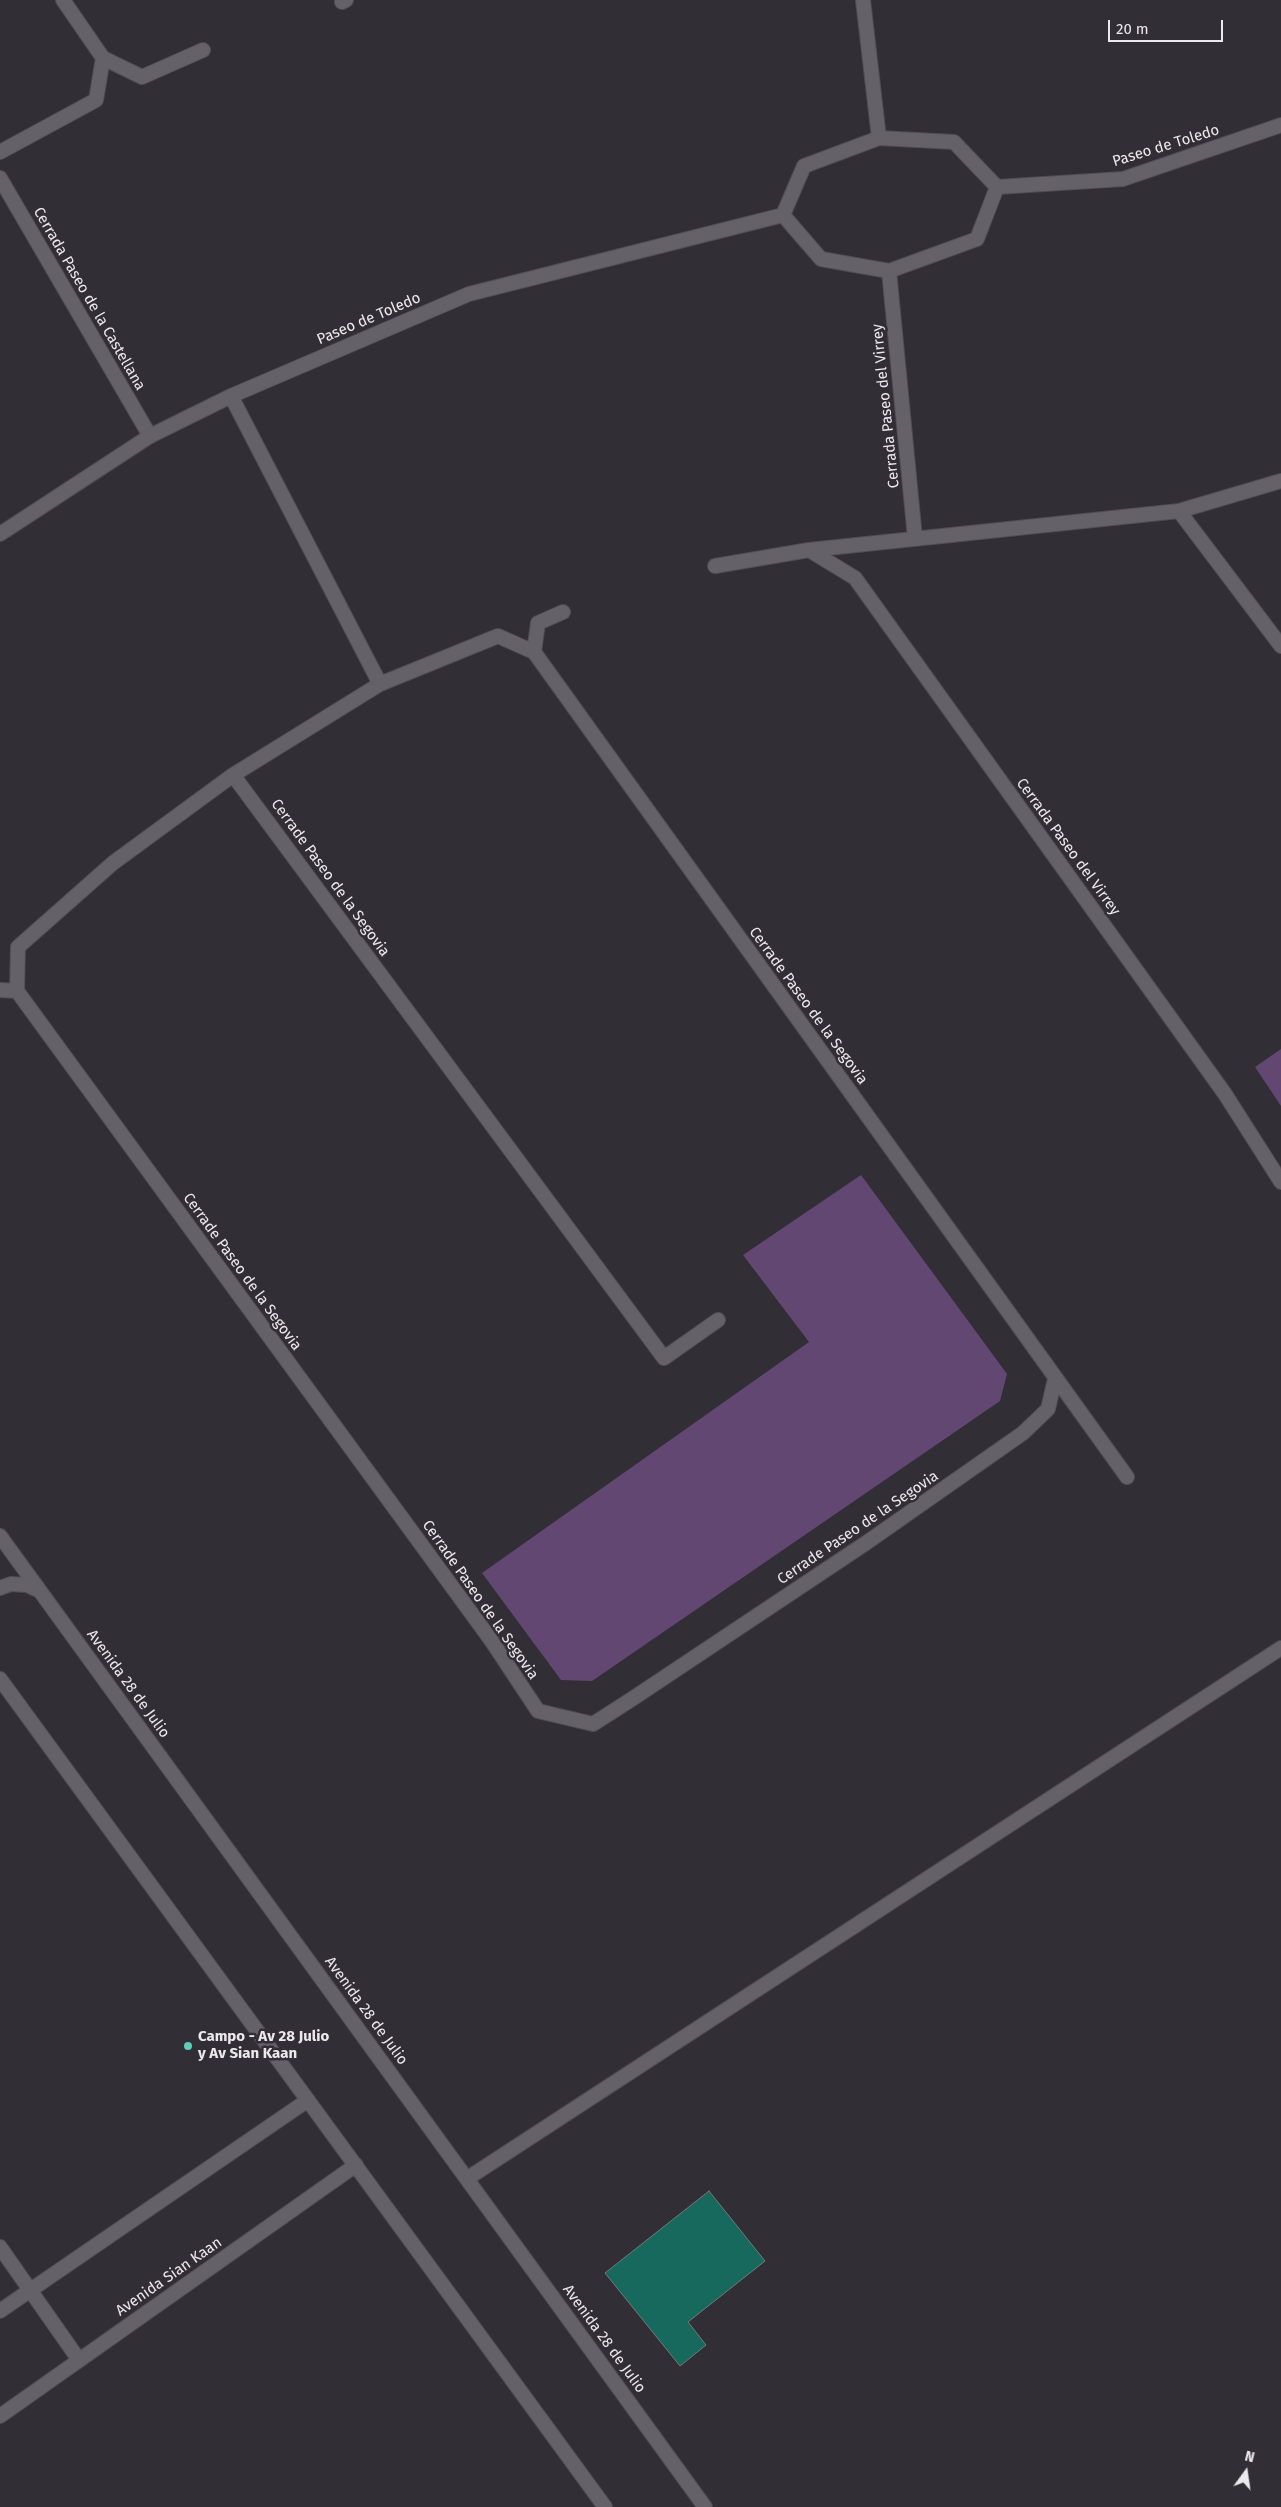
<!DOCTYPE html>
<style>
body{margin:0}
#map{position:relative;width:1281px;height:2507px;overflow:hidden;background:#322e35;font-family:"Fira Sans",sans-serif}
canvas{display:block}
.north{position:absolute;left:1221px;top:2447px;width:50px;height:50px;-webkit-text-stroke:4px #322e35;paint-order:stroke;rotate:14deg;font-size:14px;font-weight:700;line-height:20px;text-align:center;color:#ece9ee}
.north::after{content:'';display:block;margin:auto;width:18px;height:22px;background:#ece9ee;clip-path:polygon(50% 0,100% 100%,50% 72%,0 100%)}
.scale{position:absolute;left:1108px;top:20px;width:115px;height:22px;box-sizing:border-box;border:2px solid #ece9ee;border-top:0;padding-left:6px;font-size:15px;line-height:18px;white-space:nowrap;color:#ece9ee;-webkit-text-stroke:4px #322e35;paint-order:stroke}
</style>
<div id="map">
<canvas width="1281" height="2507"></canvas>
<div class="north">N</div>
<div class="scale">20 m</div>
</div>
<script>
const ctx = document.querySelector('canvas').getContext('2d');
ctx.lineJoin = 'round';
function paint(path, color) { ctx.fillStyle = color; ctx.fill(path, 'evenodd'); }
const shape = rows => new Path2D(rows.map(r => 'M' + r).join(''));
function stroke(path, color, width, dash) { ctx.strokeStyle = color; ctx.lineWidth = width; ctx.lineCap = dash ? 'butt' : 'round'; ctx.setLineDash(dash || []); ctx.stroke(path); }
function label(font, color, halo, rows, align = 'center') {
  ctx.font = font + ' "Fira Sans",sans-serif'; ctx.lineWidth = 5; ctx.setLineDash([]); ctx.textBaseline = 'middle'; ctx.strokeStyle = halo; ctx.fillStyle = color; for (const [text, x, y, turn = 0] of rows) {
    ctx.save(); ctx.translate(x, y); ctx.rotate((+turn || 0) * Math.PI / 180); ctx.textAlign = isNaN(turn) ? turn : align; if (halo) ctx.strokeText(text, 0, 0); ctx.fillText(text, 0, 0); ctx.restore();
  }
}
paint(shape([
 [1281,1049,1281,1106,1255,1067],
 [861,1175,1007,1374,1000,1401,592,1681,561,1680,482,1573,809,1342,743,1255]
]), '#624773');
const building = shape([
 [709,2191,765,2261,688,2322,706,2345,680,2366,605,2273,709,2191]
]);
paint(building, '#17685d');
stroke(building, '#707b79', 1);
const minor = shape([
 [863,0,879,138],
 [342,2,346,0],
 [103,58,142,77,203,50],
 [0,152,96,100,103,58,63,0],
 [0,178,150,436],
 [889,271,915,538],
 [231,396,380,684],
 [1179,511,1281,646],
 [809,550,855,578,1225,1094,1281,1182],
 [715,566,809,550,1179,511,1281,481],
 [563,612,538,623,534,652,498,636,380,684,233,775,113,863,18,947,17,991,491,1640,538,1711,593,1724,632,1699,866,1543,1023,1433,1048,1409,1055,1379],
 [534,652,1127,1477],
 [233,775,664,1358,718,1320],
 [0,990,17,991],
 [0,2247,79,2360]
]);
const tertiary = shape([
 [879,138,954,142,997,187,977,239,889,271,821,259,783,215,804,166,879,138],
 [997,187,1123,179,1281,125],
 [0,534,150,436,231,396,469,294,783,215]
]);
const secondary = shape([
 [0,1536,705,2507],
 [0,1588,11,1584,27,1585,40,1591],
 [0,1679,605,2507],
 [468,2178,1281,1648],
 [0,2311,308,2100],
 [0,2416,356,2165]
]);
stroke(minor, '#514d53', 16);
stroke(tertiary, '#514d53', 16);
stroke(secondary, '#514d53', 16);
stroke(minor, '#656169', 14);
stroke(tertiary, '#656169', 14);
stroke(secondary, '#656169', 14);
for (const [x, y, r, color] of [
 [188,2046,5,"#5bcebc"]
]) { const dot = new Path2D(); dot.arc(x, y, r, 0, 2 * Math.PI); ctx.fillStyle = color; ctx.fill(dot); stroke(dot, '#322e35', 2); }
label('15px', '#ece9ee', '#322e35', [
 ["Paseo de Toledo",1166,146,-17],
 ["Cerrada Paseo de la Castellana",89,299,60],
 ["Paseo de Toledo",369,319,-23],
 ["Cerrada Paseo del Virrey",886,406,-96],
 ["Cerrada Paseo del Virrey",1068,847,54],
 ["Cerrade Paseo de la Segovia",330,878,54],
 ["Cerrade Paseo de la Segovia",808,1006,54],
 ["Cerrade Paseo de la Segovia",242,1272,54],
 ["Cerrade Paseo de la Segovia",858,1528,-34],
 ["Cerrade Paseo de la Segovia",480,1600,55],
 ["Avenida 28 de Julio",128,1684,54],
 ["Avenida 28 de Julio",366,2011,54],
 ["Avenida Sian Kaan",169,2277,-35],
 ["Avenida 28 de Julio",604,2339,54]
]);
label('bold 15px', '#ece9ee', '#322e35', [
 ["Campo - Av 28 Julio",198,2037],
 ["y Av Sian Kaan",198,2054]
], 'left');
</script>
